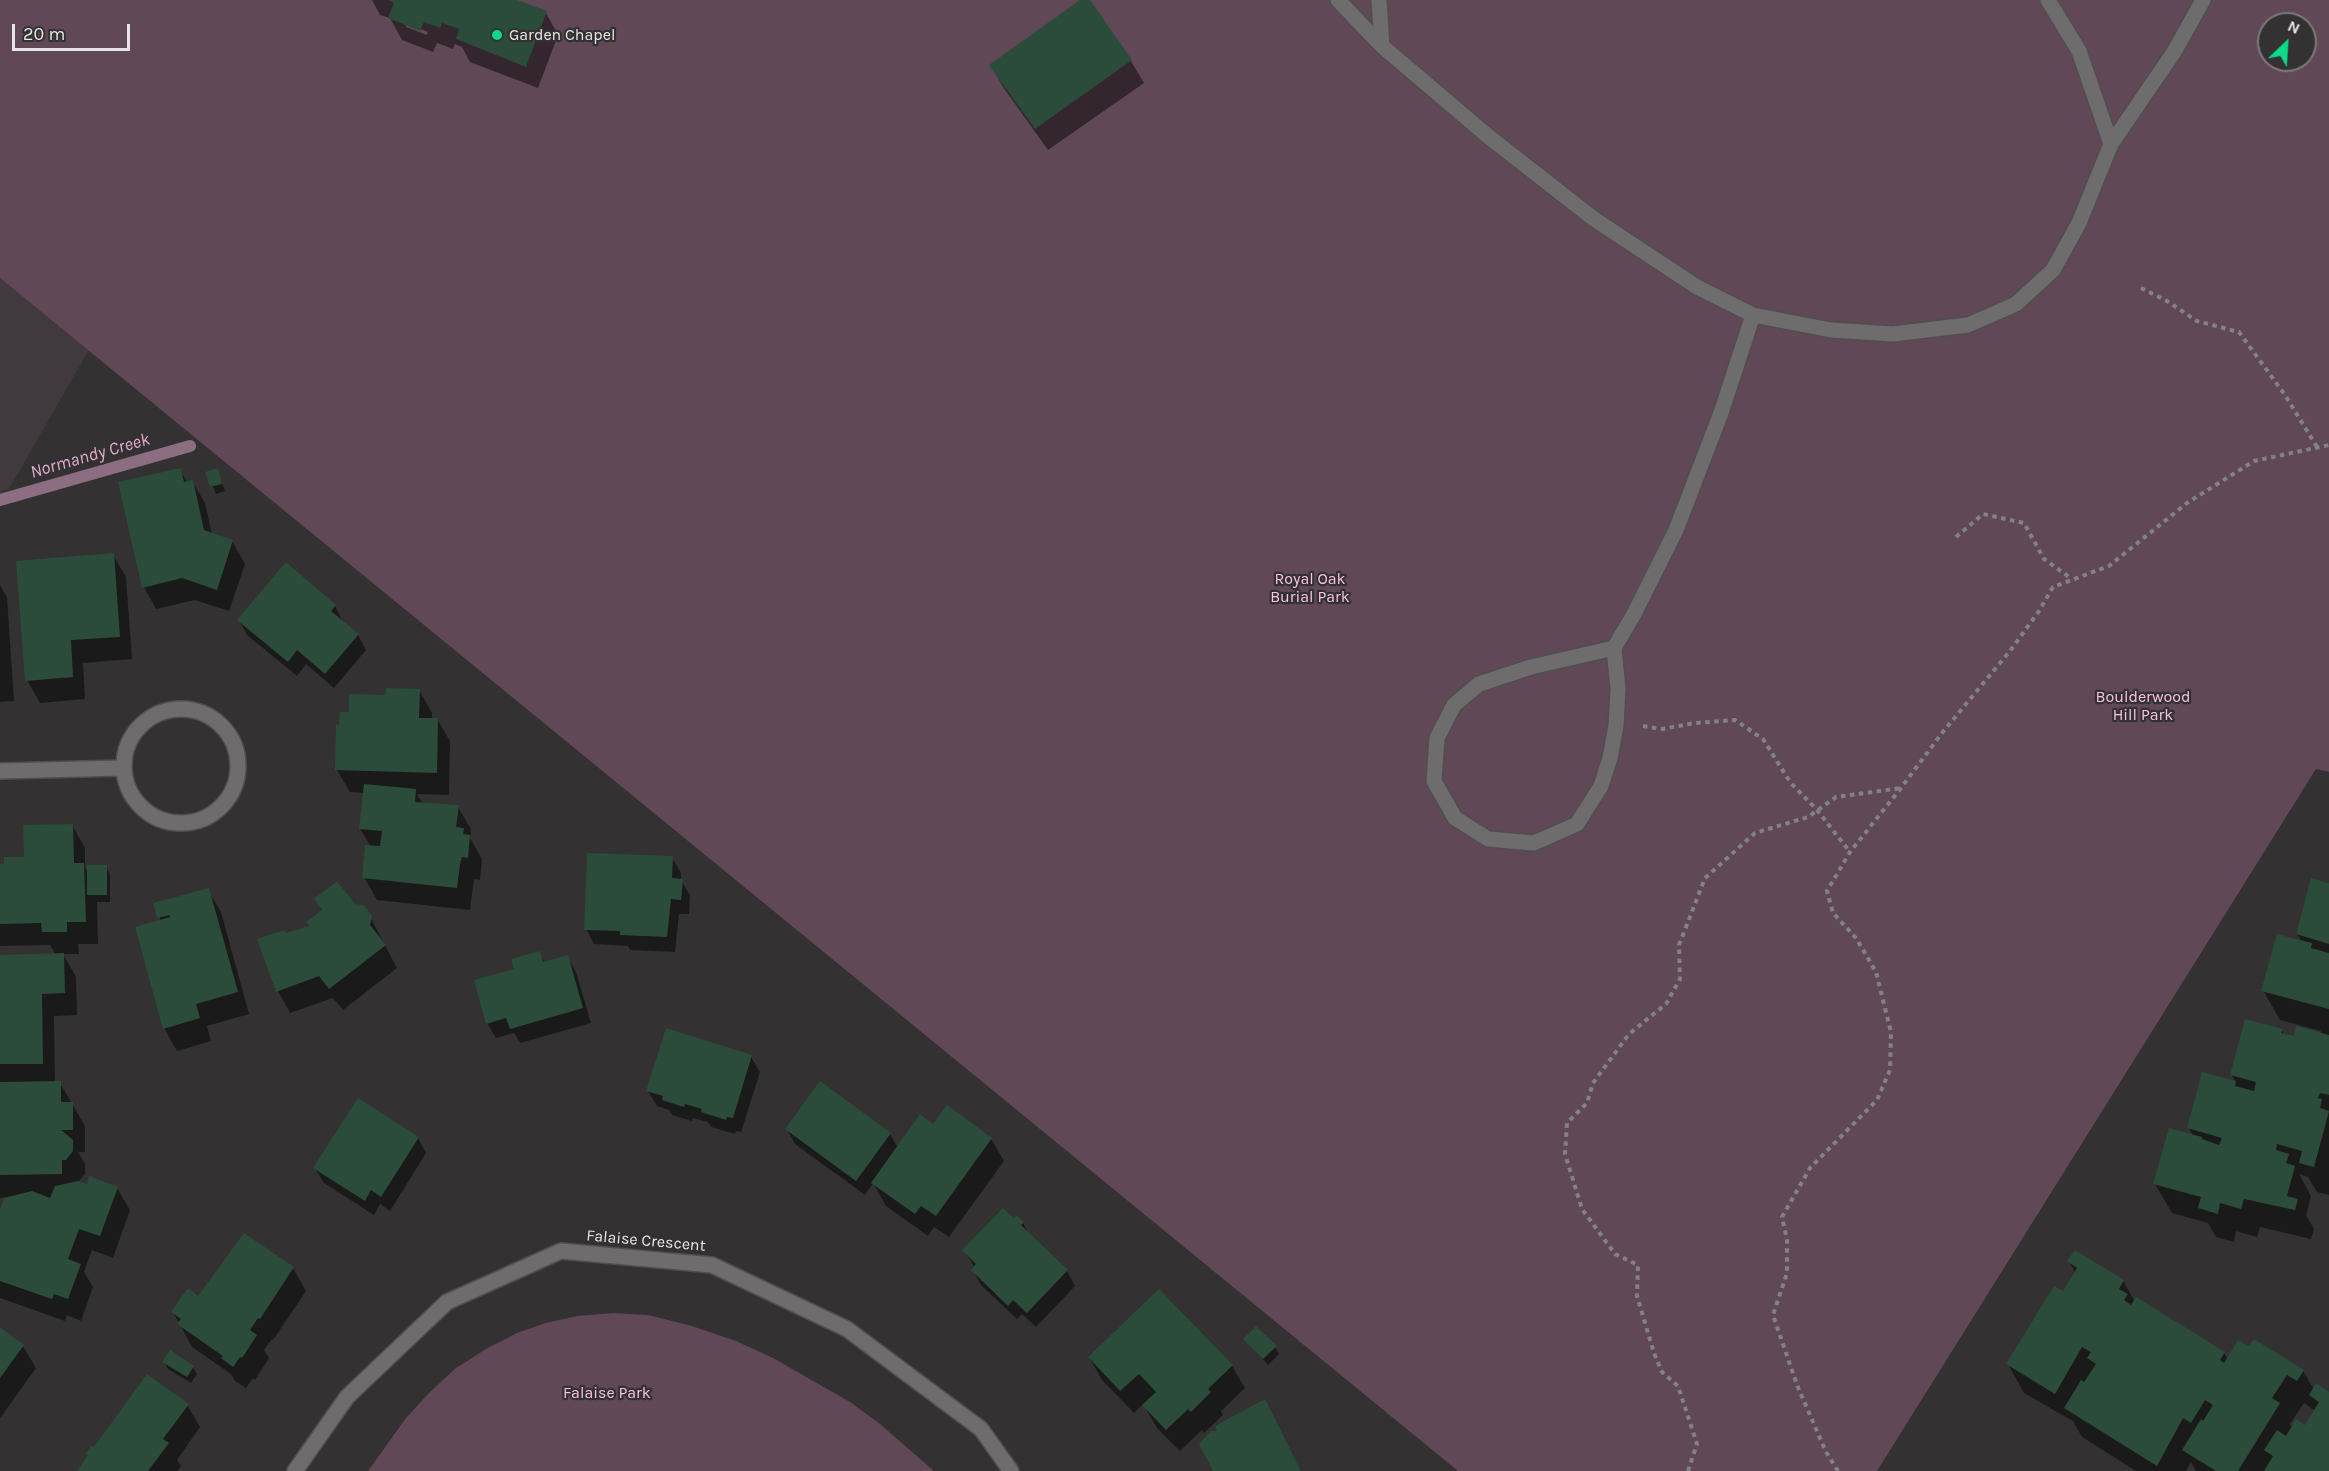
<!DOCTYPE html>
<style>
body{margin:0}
#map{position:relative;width:2329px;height:1471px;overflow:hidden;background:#333132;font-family:Karla,sans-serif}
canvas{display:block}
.north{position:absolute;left:2257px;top:12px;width:60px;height:60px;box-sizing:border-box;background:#333132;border:2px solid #7b797a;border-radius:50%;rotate:25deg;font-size:16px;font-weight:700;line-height:24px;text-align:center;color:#e7e6e7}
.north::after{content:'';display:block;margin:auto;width:21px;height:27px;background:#0bd98b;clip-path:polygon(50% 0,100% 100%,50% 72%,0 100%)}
.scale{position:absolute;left:12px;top:24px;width:118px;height:27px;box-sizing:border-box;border:3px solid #e7e6e7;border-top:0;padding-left:8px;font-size:18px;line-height:21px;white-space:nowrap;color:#e7e6e7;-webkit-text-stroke:4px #333132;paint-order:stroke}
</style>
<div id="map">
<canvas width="2329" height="1471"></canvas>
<div class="north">N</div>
<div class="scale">20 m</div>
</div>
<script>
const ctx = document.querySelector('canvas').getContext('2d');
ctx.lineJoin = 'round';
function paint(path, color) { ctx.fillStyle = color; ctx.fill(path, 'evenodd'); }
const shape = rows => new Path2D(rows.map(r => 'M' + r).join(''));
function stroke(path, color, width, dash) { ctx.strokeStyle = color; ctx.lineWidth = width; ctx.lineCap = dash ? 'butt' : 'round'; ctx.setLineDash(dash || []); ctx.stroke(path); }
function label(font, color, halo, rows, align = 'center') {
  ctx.font = font + ' Karla,sans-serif'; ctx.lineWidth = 4.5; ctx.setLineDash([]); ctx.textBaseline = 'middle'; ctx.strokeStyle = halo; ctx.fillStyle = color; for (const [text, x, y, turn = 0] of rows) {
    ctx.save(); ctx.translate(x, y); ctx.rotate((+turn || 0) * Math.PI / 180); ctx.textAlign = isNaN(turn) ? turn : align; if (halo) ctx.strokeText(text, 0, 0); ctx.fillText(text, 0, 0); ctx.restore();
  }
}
paint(shape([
 [0,278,89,350,10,487,0,493]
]), '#40393d');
paint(shape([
 [0,0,2329,0,2329,772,2316,769,1877,1471,1458,1471,0,278],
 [2269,24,2305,24,2305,60,2269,60],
 [613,1313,648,1315,692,1326,736,1341,773,1358,850,1402,880,1424,934,1471,368,1471,406,1418,429,1393,456,1368,486,1349,517,1333,546,1323,577,1316]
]), '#604857');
paint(shape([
 [372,0,513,0,546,13,558,35,538,88,470,62,462,47,455,44,453,49,437,43,433,52,402,40,390,18,380,15],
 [406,23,428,32,427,35,406,27],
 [1083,0,1088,0,1131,61,1144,83,1048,150,1003,87,991,65],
 [180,470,187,482,192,481,205,503,212,535,232,541,245,564,229,611,195,600,156,609,144,587],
 [217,470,225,491,216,494,207,473],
 [113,555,126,577,132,659,83,663,85,699,40,703,27,680],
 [0,585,7,597,14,701,0,702],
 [335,606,343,622,358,635,366,650,334,688,306,664,297,676,247,635,239,620],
 [419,690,432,713,432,719,437,719,450,741,449,795,417,794,423,804,458,807,471,829,470,838,482,859,480,880,474,879,470,910,377,900,364,877,371,847,360,829,365,793,350,792,337,770,351,714,387,697],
 [72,825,85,848,85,867,88,873,106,867,110,874,110,902,97,902,98,944,78,944,79,954,63,954,76,977,77,1015,54,1016,55,1083,60,1083,85,1126,85,1152,78,1152,85,1164,85,1174,78,1182,88,1186,117,1188,130,1210,113,1258,92,1250,84,1272,93,1287,81,1321,67,1315,65,1321,0,1298,0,1213,6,1197,0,1198,0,956,56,955,50,945,0,946,0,866,25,858],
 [672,858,681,873,681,880,690,895,689,914,679,914,675,952,630,950,628,946,594,944,586,929],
 [2329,884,2329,1195,2317,1192,2308,1177,2299,1174,2311,1196,2306,1215,2314,1229,2311,1239,2260,1227,2257,1237,2236,1231,2234,1242,2216,1237,2208,1223,2172,1213,2155,1184,2193,1136,2189,1128,2203,1074,2236,1083,2232,1075,2282,1030,2284,1035,2295,1038,2320,1034,2321,1031,2280,1020,2263,990,2302,942,2297,934],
 [208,890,221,912,249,1014,207,1026,211,1041,177,1051,164,1028,161,921,155,904],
 [316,900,354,905,370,917,397,968,343,1010,333,998,290,1013,278,991,286,935,311,927,322,911],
 [539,953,545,963,567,957,576,972,591,1023,520,1043,514,1033,496,1038,487,1023,516,970],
 [751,1057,760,1072,741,1132,736,1131,735,1134,711,1127,708,1122,693,1118,692,1121,672,1115,669,1110,657,1106,648,1091],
 [787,1129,890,1134,898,1148,991,1139,1004,1161,949,1237,934,1227,928,1236,886,1206,873,1183,865,1195,795,1144],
 [418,1138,426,1153,390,1211,380,1204,374,1215,324,1183,315,1168],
 [1014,1221,1023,1223,1030,1236,1067,1271,1075,1286,1036,1327,1022,1314,1017,1319,981,1285,973,1270,975,1268,964,1250],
 [2069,1261,2123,1281,2135,1302,2224,1353,2228,1360,2303,1371,2314,1390,2329,1393,2329,1471,2196,1471,2191,1462,2186,1471,2136,1471,2082,1437,2073,1421,2024,1393,2008,1364,2063,1293,2076,1274],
 [2304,1403,2315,1411,2305,1427,2292,1428,2290,1424],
 [293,1268,306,1291,273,1340,272,1339,264,1350,269,1358,255,1380,253,1378,246,1388,235,1381,231,1374,192,1347,173,1312,199,1298],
 [0,1329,23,1346,36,1368,0,1418],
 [1245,1339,1275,1347,1279,1354,1268,1365],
 [1089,1357,1232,1366,1245,1388,1221,1411,1223,1415,1204,1433,1202,1430,1180,1451,1157,1428,1143,1404,1134,1413,1102,1380],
 [164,1362,193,1367,197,1374,191,1383,168,1369],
 [1265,1401,1301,1471,1214,1471],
 [187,1405,200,1427,177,1460,181,1466,177,1471,79,1471,95,1449]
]), '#0007');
stroke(shape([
 [0,500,190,446]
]), '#8d6d81', 12);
paint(shape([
 [388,0,517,0,547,11,526,67,456,39,459,29,442,23,440,28,424,22,420,31,388,18,394,3],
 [1080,0,1090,0,1132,60,1035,129,989,65],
 [181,468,184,482,193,480,204,530,233,540,217,590,182,578,142,588,118,482],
 [218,468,222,484,210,487,205,472],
 [114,553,120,637,71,640,73,677,25,681,16,561],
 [286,562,336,605,331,611,359,634,325,674,297,650,288,662,237,620],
 [386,688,420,689,419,718,438,718,437,773,335,770,336,724,339,725,340,712,349,712,349,694,385,695],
 [364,784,416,789,415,802,459,805,456,827,464,828,463,834,470,835,468,858,462,857,460,864,457,888,362,878,365,845,380,846,382,831,359,829],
 [73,824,74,863,84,863,86,922,67,922,67,932,42,932,41,923,0,924,0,864,4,864,4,857,24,857,23,825],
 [587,853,673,856,672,878,683,879,681,900,671,899,667,937,620,935,620,931,584,930],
 [87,865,107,865,107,895,87,895],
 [2311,878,2329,883,2329,944,2296,934],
 [337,881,355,904,364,905,372,916,370,925,386,945,329,989,319,976,276,992,257,939,284,930,286,933,310,926,306,922,322,910,314,899],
 [209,888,238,992,196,1004,200,1018,163,1029,135,927,170,917,170,915,157,918,153,903],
 [2277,934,2312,943,2311,948,2329,953,2329,1009,2261,991],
 [540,951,543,962,568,955,583,1008,510,1029,506,1018,486,1024,474,980,514,969,511,959],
 [64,953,65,993,42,994,43,1064,0,1064,0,955],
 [2245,1019,2283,1029,2281,1033,2294,1036,2296,1026,2329,1035,2329,1095,2320,1093,2318,1098,2322,1099,2320,1108,2329,1111,2314,1167,2299,1163,2302,1151,2277,1144,2276,1150,2289,1154,2286,1163,2295,1166,2287,1196,2298,1199,2295,1210,2244,1199,2241,1209,2220,1203,2218,1214,2198,1208,2201,1197,2153,1184,2169,1128,2202,1137,2202,1139,2219,1145,2222,1138,2187,1128,2202,1072,2236,1081,2235,1086,2254,1091,2256,1082,2230,1075],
 [666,1028,752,1055,733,1118,727,1117,726,1120,701,1112,702,1109,685,1104,684,1107,662,1100,663,1096,646,1091],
 [61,1081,61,1102,73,1102,73,1130,61,1130,73,1140,73,1151,66,1160,62,1160,62,1174,0,1175,0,1082],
 [820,1081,891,1133,856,1181,785,1129],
 [358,1098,419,1137,381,1197,371,1190,365,1201,313,1168],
 [947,1105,992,1138,936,1216,921,1206,915,1214,871,1183,920,1114,933,1124],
 [89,1176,118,1187,100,1236,79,1229,68,1259,81,1264,68,1299,54,1294,52,1299,0,1281,0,1209,4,1198,32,1191,50,1198,55,1186,78,1181,87,1184],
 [1003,1208,1014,1218,1016,1215,1024,1222,1021,1225,1068,1270,1027,1313,1013,1300,1008,1306,971,1270,976,1264,962,1250],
 [244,1233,294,1267,260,1319,258,1318,250,1330,257,1335,242,1358,240,1357,233,1367,221,1358,223,1356,177,1324,181,1319,171,1312,188,1288,198,1296],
 [2075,1250,2124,1280,2119,1289,2128,1294,2124,1300,2131,1305,2136,1297,2225,1352,2220,1360,2224,1363,2238,1340,2249,1346,2254,1339,2304,1370,2297,1381,2287,1375,2272,1398,2280,1403,2238,1471,2216,1471,2182,1450,2201,1419,2203,1421,2213,1405,2205,1400,2191,1423,2183,1418,2157,1466,2064,1408,2081,1380,2084,1382,2096,1364,2087,1358,2091,1352,2082,1347,2055,1394,2006,1364,2054,1286,2063,1291,2077,1268,2067,1261],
 [1159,1289,1233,1365,1208,1389,1211,1392,1191,1412,1188,1409,1166,1430,1142,1405,1156,1392,1139,1374,1120,1391,1088,1357],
 [1256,1326,1277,1346,1263,1359,1243,1339],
 [0,1327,24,1345,0,1378],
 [170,1350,194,1366,187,1377,162,1362],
 [147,1374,189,1404,163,1439,169,1443,148,1471,77,1471,88,1455,86,1453,91,1446,94,1447],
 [2316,1383,2329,1392,2329,1471,2264,1471,2273,1456,2264,1450,2277,1430,2286,1436,2296,1419,2305,1425,2319,1402,2309,1395],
 [1265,1399,1301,1471,1213,1471,1199,1444,1211,1431,1217,1431,1215,1426]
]), '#2b4c3a');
const minor = shape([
 [1338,0,1382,46,1489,137,1594,219,1697,287,1753,315,1831,330,1893,334,1968,325,2016,304,2053,270,2079,223,2111,144,2174,52,2203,0],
 [1379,0,1382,46],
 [2048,0,2079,51,2111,144],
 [1614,648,1531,667,1479,684,1454,705,1437,738,1434,781,1455,818,1488,839,1534,843,1577,824,1601,786,1610,758,1616,726,1618,689,1614,648,1634,614,1676,530,1721,413,1753,315],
 '124 766a57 57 0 1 1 114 0a57 57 0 1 1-114 0Z',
 [0,771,123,768],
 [295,1471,347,1397,447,1302,561,1251,712,1265,847,1329,981,1429,1011,1471]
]);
stroke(minor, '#504e4f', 18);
stroke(shape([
 [2141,288,2167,301,2197,321,2239,332,2285,395,2317,447],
 [1956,537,1983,514,2024,523,2044,559,2072,579],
 [1643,726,1662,729,1695,723,1735,720,1763,739,1790,782,1817,810,1850,852],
 [1688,1471,1697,1444,1678,1386,1662,1372,1654,1353,1637,1296,1638,1265,1615,1254,1582,1209,1565,1154,1567,1123,1587,1103,1593,1083,1629,1034,1666,1004,1680,979,1679,945,1705,878,1755,833,1808,817,1836,797,1901,788],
 [1838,1471,1826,1452,1797,1385,1773,1315,1787,1273,1787,1240,1782,1217,1810,1168,1877,1100,1890,1070,1891,1032,1876,972,1856,938,1833,913,1827,891,1850,852,1901,788,1942,733,2010,651,2039,611,2053,587,2109,566,2187,503,2254,461,2329,445]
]), '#838283', 4, [4.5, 4.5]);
stroke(minor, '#6f6c6e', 15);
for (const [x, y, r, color] of [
 [497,35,6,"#0bd98b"]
]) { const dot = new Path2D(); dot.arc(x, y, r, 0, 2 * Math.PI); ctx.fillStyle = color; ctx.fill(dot); stroke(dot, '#333132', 2); }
label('16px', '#e7e6e7', '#333132', [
 ["Garden Chapel",509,35]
], 'left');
label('16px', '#fac0e5', '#333132', [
 ["Royal Oak",1310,579],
 ["Burial Park",1310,597],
 ["Boulderwood",2143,697],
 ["Hill Park",2143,715],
 ["Falaise Park",607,1393]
]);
label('16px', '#e7e6e7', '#333132', [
 ["Falaise Crescent",646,1241,5]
]);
label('italic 18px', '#e3abcf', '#333132', [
 ["Normandy Creek",90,456,-16]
]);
</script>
